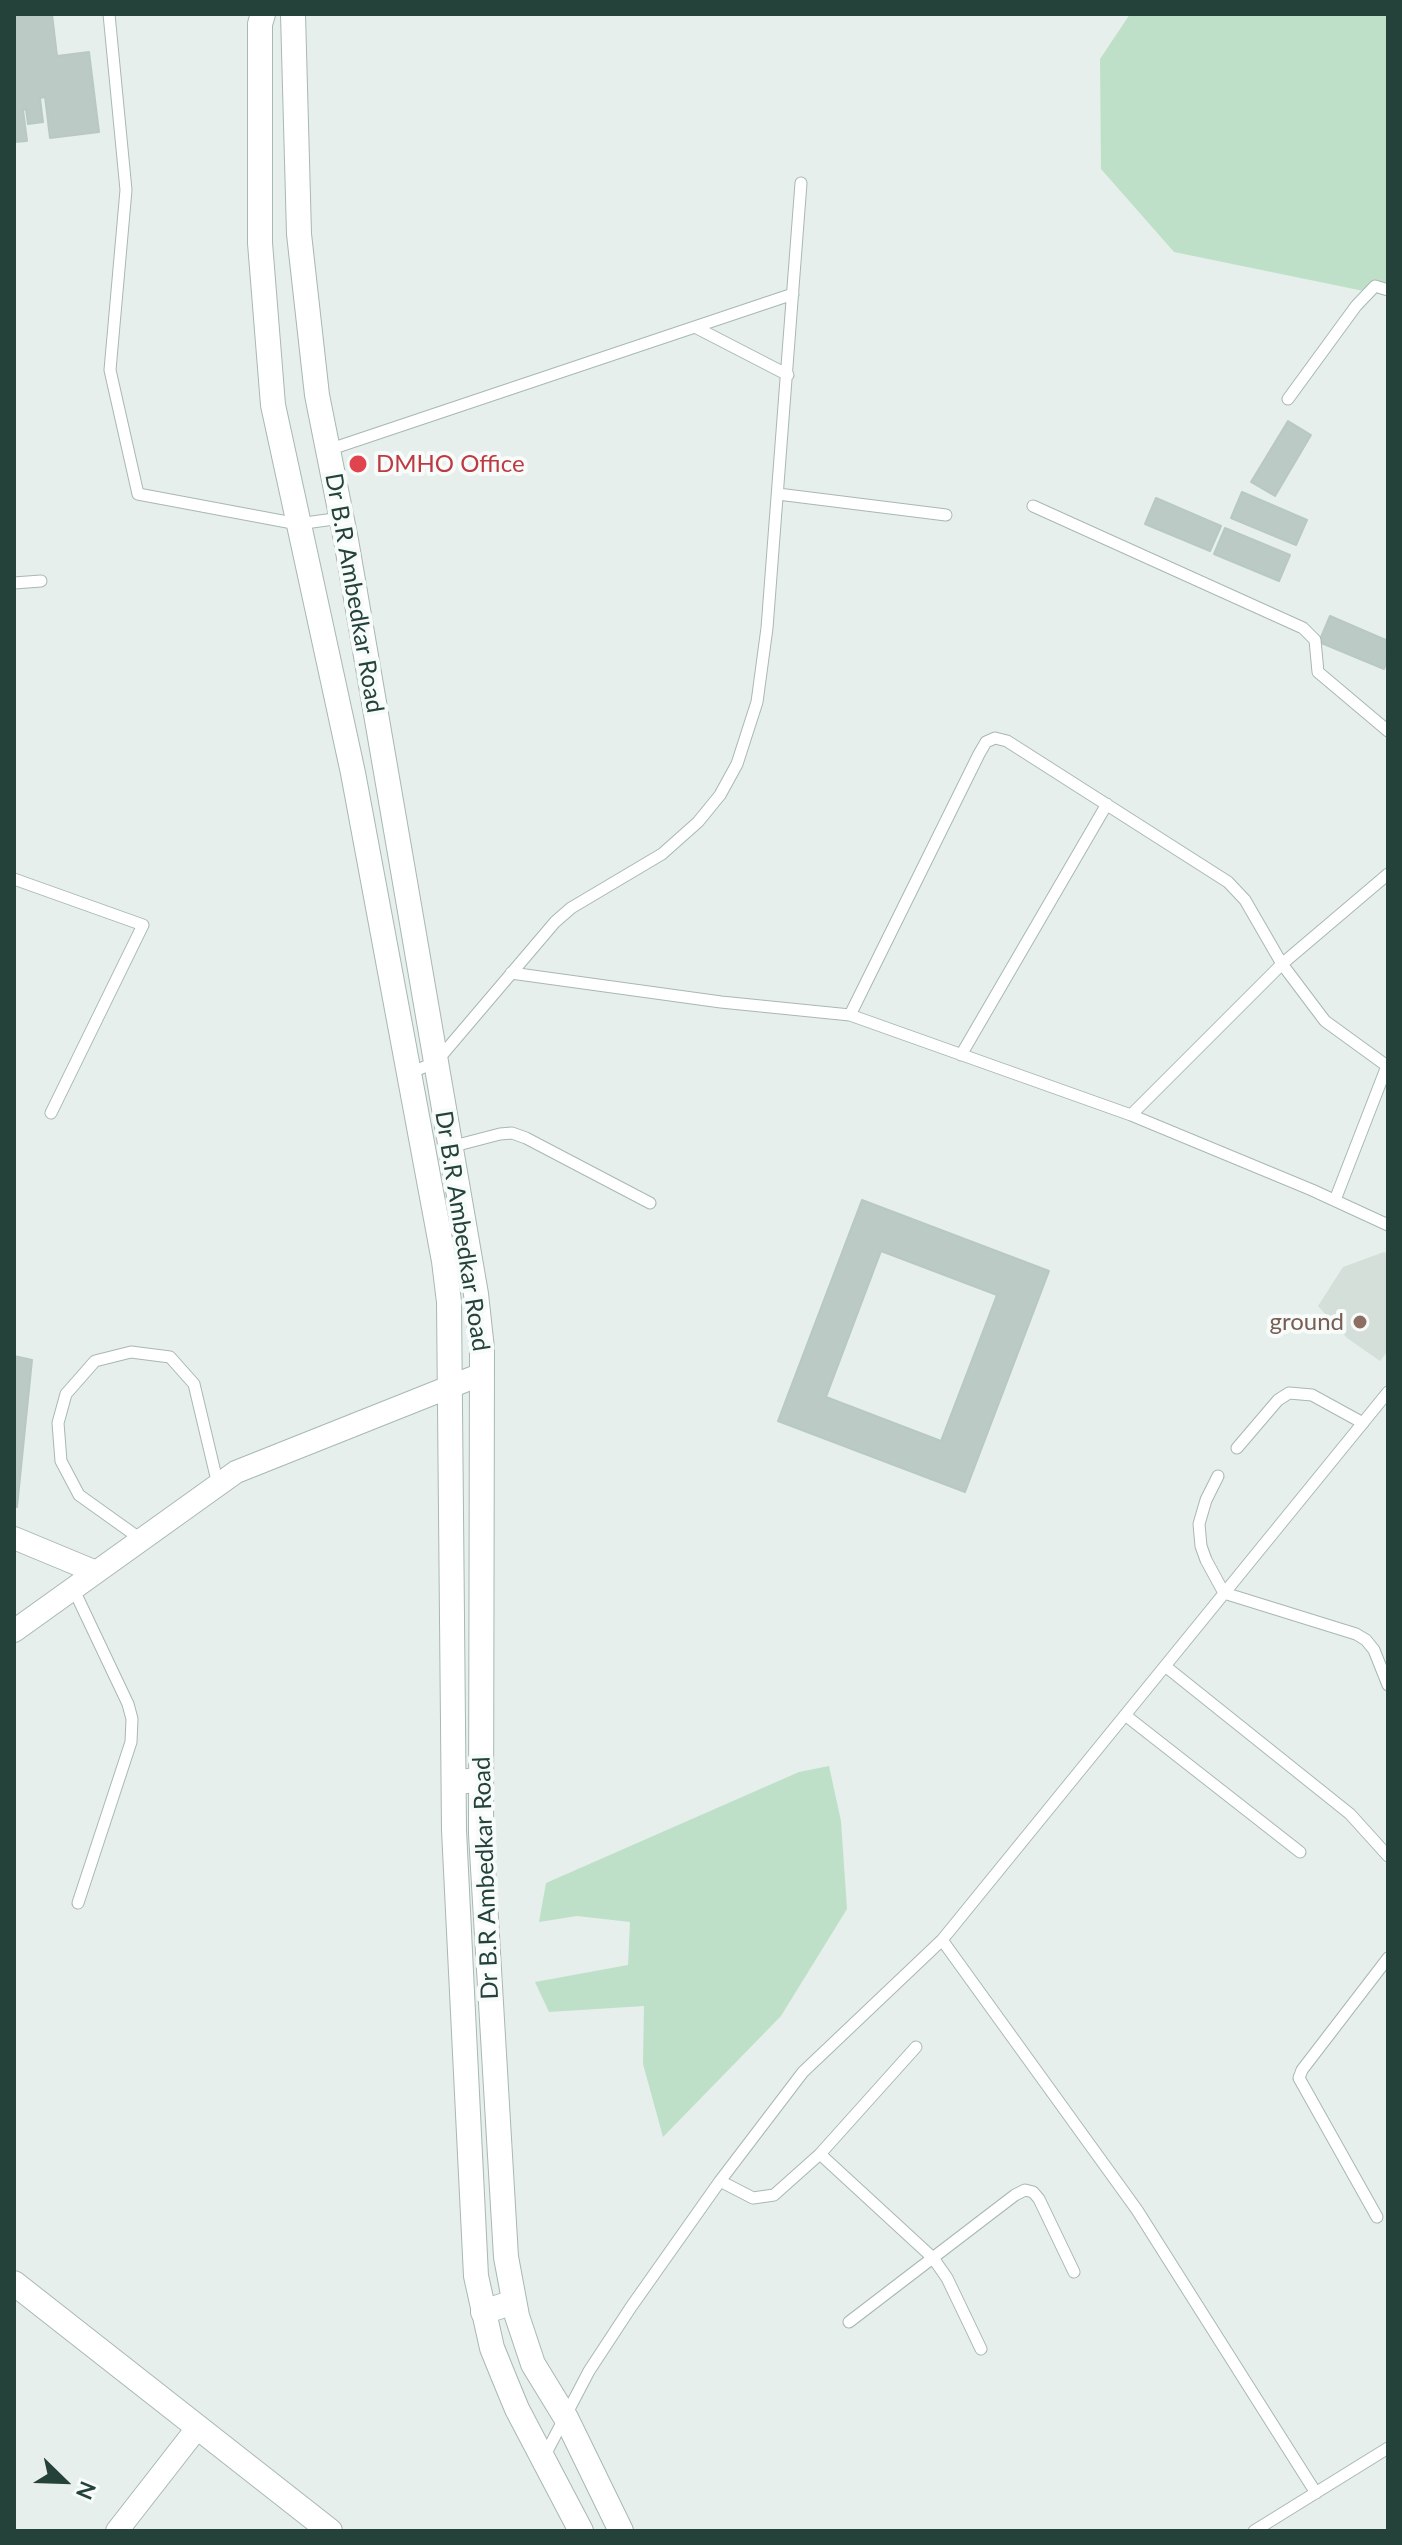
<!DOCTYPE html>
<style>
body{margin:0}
#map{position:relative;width:1402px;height:2545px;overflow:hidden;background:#e6efeb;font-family:Lato,sans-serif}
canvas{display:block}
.frame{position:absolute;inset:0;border:16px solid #24423a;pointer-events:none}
.north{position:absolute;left:24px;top:2441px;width:80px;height:80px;-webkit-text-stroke:6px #f7fbf9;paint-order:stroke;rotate:113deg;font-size:22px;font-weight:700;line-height:32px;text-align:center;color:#24423a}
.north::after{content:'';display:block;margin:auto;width:28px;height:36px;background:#24423a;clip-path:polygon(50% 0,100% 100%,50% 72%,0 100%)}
</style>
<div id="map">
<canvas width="1402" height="2545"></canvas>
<div class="frame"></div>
<div class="north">N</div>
</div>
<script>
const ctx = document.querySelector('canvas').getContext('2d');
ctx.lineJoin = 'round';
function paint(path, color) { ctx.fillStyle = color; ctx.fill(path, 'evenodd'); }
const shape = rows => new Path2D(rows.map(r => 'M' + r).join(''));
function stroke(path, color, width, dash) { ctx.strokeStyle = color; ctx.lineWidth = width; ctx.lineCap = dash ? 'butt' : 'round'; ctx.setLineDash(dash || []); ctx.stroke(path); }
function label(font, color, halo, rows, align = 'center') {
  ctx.font = font + ' Lato,sans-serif'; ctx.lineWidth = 8; ctx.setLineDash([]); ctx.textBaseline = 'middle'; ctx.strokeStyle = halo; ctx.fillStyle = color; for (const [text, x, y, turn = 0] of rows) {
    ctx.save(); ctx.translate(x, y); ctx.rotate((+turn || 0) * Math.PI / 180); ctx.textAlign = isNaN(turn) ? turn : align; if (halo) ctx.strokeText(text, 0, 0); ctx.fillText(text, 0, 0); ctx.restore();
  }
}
paint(shape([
 [1384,1252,1388,1254,1388,1351,1380,1361,1347,1338,1318,1306,1343,1267]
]), '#d4dfda');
paint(shape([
 [1130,14,1388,14,1388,296,1174,252,1101,169,1100,59],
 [829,1766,841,1821,847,1909,781,2016,663,2137,643,2064,644,2006,549,2012,535,1982,628,1965,630,1922,577,1916,539,1922,546,1883,799,1772]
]), '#bfe0c8');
const building = shape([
 [14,14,52,14,57,56,89,52,99,132,50,138,45,97,40,98,43,122,28,124,26,109,23,110,27,141,14,142,14,14],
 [1288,421,1311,435,1275,496,1251,482,1288,421],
 [1242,492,1307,520,1296,545,1231,518,1242,492],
 [1156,498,1221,526,1210,551,1145,524,1156,498],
 [1225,528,1290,555,1279,581,1214,554,1225,528],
 [1330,616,1388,641,1388,659,1384,669,1319,642,1330,616],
 [862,1200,1049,1271,965,1492,778,1421,862,1200],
 [881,1251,997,1295,941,1441,826,1397,881,1251],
 [14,1356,32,1360,17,1507,14,1506,14,1356]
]);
paint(building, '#bbcac4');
stroke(building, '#b8c9c2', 2);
const service = shape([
 [109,14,126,190,110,370,138,494,298,524,341,518],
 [695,327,788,375],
 [1288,399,1356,306,1375,286,1388,290],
 [328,450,793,294],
 [778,494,946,515],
 [1033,506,1303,628,1315,640,1318,672,1388,731],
 [14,583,41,581],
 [14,879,143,925,51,1113],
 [511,973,721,1002,850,1015,1131,1115,1282,964,1388,874],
 [850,1015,979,754,986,742,995,738,1007,741,1228,882,1245,900,1282,964,1325,1021,1387,1066,1335,1200],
 [961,1055,1107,804],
 [410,1073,436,1062,555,922,571,908,662,854,698,822,720,795,737,764,757,702,767,628,801,183],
 [1131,1115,1312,1190,1388,1225],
 [450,1147,500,1134,512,1133,526,1138,650,1203],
 [1237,1448,1278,1400,1289,1393,1312,1395,1363,1423],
 [1218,1476,1206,1500,1199,1524,1201,1546,1206,1560,1224,1593,1356,1634,1366,1640,1374,1650,1388,1685],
 [142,1540,79,1495,61,1461,58,1423,66,1394,95,1361,131,1352,170,1357,194,1384,218,1485],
 [73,1588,128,1704,132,1719,131,1742,78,1903],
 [1165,1666,1388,1392],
 [1125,1715,1300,1852],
 [942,1940,1165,1666,1350,1814,1388,1856],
 [820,2154,933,2258,947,2278,981,2349],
 [720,2181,753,2198,774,2195,820,2154,916,2047],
 [1377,2217,1299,2078,1302,2070,1388,1958],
 [849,2322,1015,2195,1025,2190,1033,2192,1039,2199,1074,2272],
 [544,2457,589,2371,631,2307,720,2181,803,2072,942,1940,1137,2210,1316,2493],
 [1254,2531,1388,2448]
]);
const minor = shape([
 [14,1538,96,1572],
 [14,1631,236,1472,482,1374],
 [117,2531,198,2427]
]);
const tertiary = shape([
 [263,14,260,24,260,243,273,405,353,773,444,1261,449,1302,454,1830,476,2276,492,2348,505,2380,517,2409,581,2531],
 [293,14,299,234,317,395,346,540,476,1294,482,1349,481,1834,506,2257,517,2316,533,2364,566,2418,621,2531],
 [14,2283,330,2531]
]);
const secondary = shape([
 [454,1783,481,1779],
 [483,2312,514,2302]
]);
stroke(service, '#a8b8b2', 13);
stroke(minor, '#a8b8b2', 24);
stroke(tertiary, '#a8b8b2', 26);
stroke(secondary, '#a4bbb3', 26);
stroke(service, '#fff', 11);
stroke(minor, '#fff', 22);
stroke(tertiary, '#fff', 24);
stroke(secondary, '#fff', 24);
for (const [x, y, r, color] of [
 [358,464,10,"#e0444e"],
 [1360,1322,8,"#8d6e63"]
]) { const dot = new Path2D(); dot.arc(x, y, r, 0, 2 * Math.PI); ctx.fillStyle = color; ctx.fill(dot); stroke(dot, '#f7fbf9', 3); }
label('24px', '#be3a42', '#f7fbf9', [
 ["DMHO Office",376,464]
], 'left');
label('24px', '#24423a', '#f7fbf9', [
 ["Dr B.R Ambedkar Road",354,593,80],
 ["Dr B.R Ambedkar Road",462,1231,81],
 ["Dr B.R Ambedkar Road",486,1878,-92]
]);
label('24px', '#785e54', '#f7fbf9', [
 ["ground",1344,1322]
], 'right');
</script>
